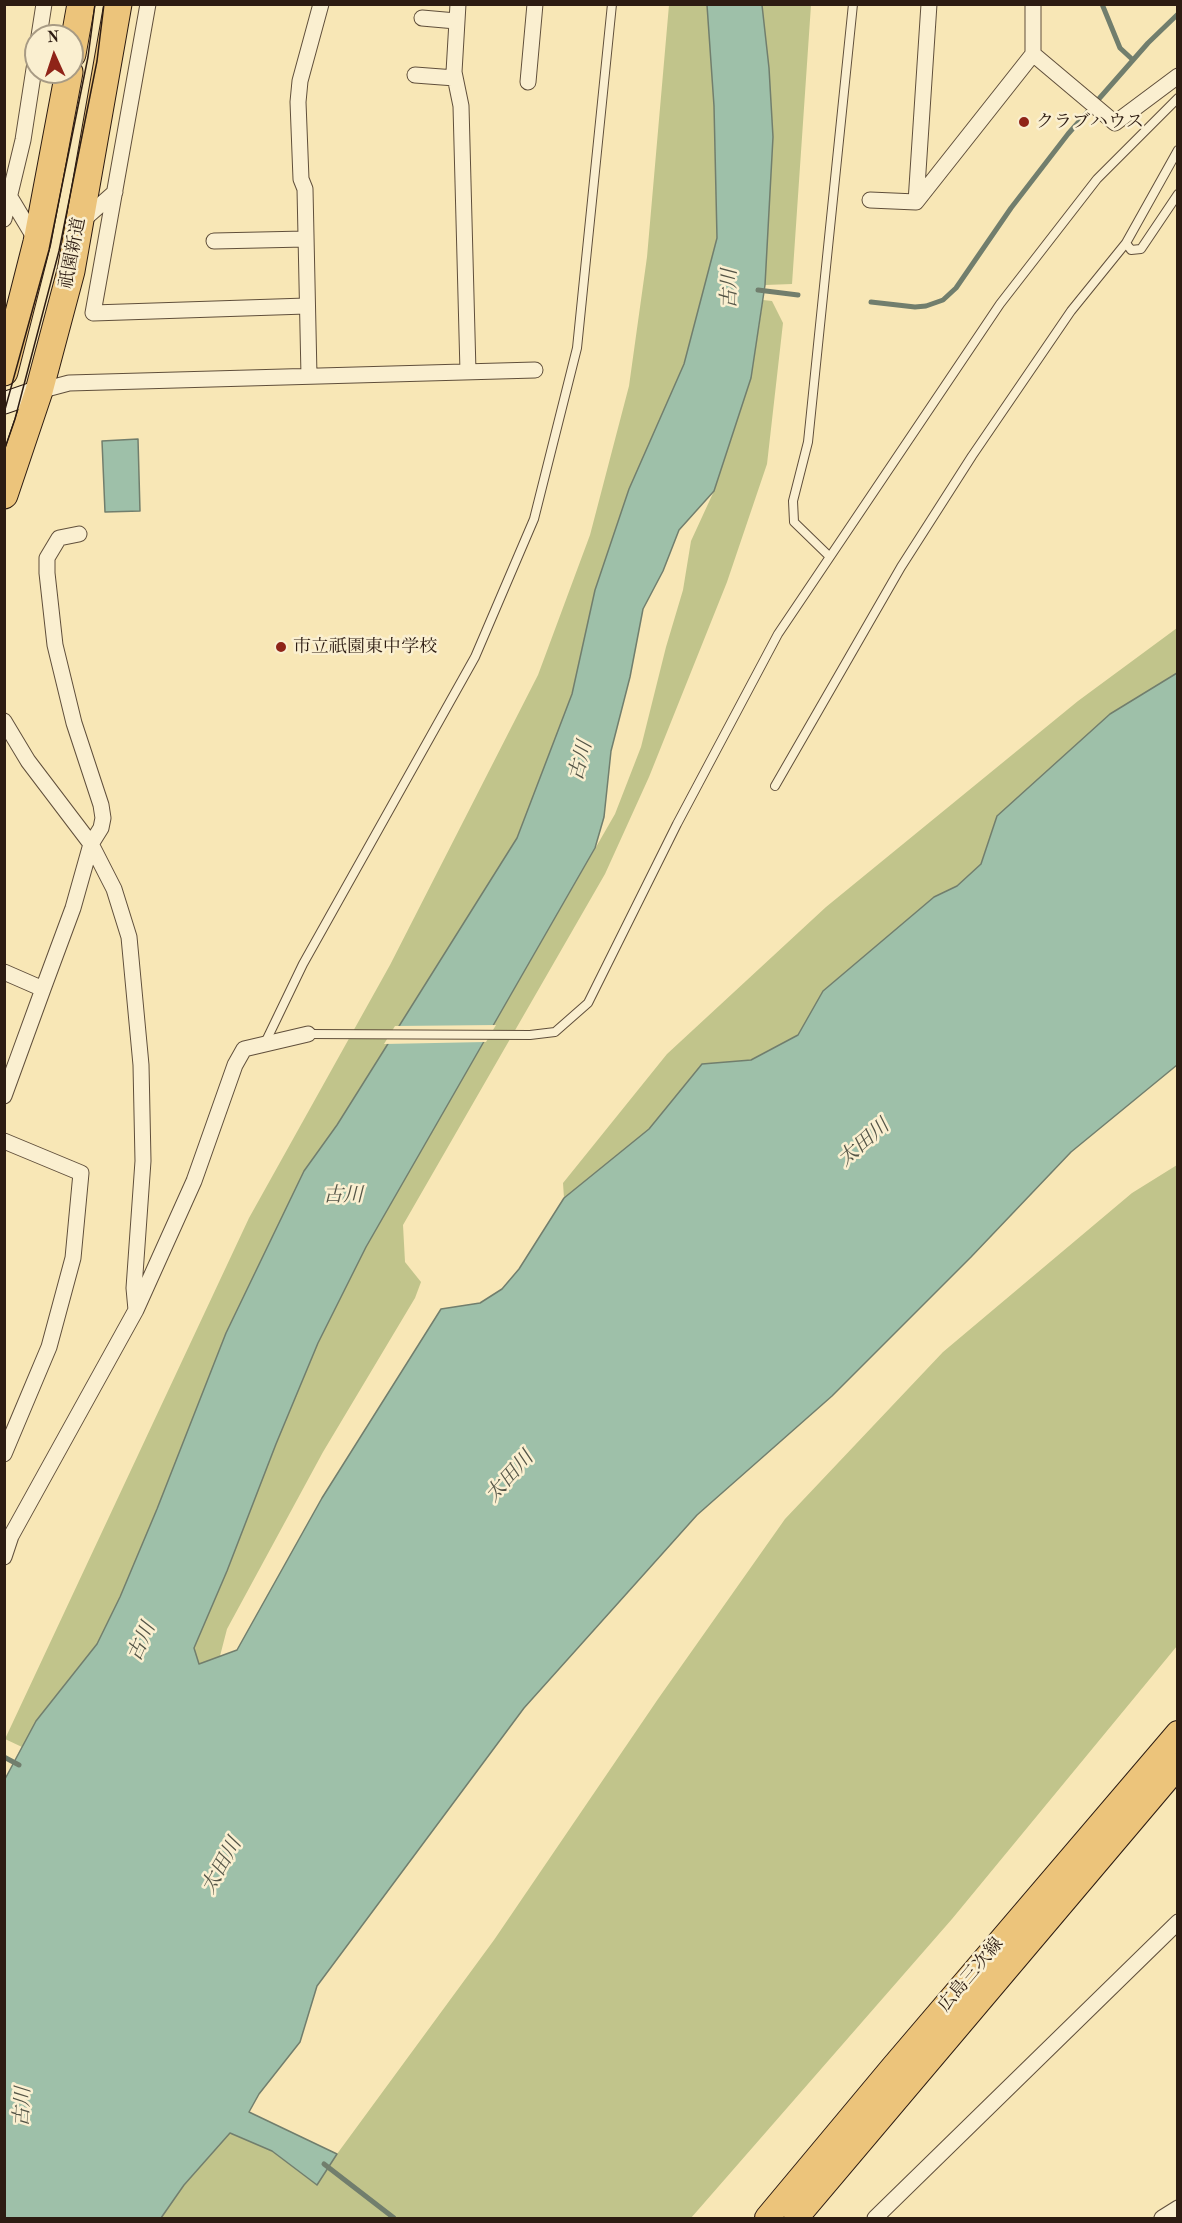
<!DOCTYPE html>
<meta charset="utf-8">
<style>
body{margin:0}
#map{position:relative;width:1182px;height:2223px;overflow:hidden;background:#f8e7b6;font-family:"Old Standard TT",serif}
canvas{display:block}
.frame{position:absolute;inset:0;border:6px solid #2d1c12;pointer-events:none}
.north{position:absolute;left:24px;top:24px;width:60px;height:60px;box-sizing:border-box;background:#faefd0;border:2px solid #a89b84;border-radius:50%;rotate:357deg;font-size:16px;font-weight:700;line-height:24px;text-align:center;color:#2d1c12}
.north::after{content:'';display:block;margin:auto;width:21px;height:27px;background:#8f2418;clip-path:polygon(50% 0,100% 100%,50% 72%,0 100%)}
</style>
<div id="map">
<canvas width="1182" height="2223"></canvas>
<div class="frame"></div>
<div class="north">N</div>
</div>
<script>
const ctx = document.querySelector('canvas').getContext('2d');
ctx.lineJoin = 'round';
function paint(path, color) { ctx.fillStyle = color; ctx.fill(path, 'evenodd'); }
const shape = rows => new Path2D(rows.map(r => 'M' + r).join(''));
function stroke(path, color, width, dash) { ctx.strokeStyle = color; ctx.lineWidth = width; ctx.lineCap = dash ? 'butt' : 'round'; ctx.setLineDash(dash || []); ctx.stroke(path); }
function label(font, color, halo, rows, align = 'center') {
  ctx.font = font + ' "Old Standard TT","Noto Serif JP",serif'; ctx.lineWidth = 5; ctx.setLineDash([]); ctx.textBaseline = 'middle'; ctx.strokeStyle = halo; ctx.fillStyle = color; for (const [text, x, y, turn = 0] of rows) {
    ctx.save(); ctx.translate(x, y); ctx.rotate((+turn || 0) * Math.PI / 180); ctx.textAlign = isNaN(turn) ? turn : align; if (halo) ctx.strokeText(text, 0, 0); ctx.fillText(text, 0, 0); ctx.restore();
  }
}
paint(shape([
 [669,5,707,5,714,106,717,238,684,364,629,489,595,590,572,694,517,838,337,1125,304,1171,226,1333,157,1509,120,1597,97,1644,36,1721,22,1747,5,1739,249,1218,390,965,538,675,590,535,629,386,647,257],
 [762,5,811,5,792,284,765,285,773,137,769,69],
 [763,300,772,301,783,323,767,464,727,582,649,777,605,874,403,1225,405,1262,421,1282,415,1298,323,1452,227,1629,220,1656,199,1665,194,1648,227,1571,276,1444,318,1343,366,1247,615,814,641,747,666,647,683,590,691,541,714,491,751,378],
 [1177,628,1177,673,1110,714,998,816,981,864,957,886,934,897,823,991,798,1035,751,1060,702,1064,649,1129,564,1198,563,1183,667,1054,826,907,1078,701],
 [1177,1165,1177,1646,952,1919,691,2218,161,2218,184,2185,230,2133,272,2151,317,2185,337,2154,494,1940,658,1699,785,1519,943,1352,1132,1193]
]), '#c1c48b');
const water = shape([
 [707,5,762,5,769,68,773,137,765,285,751,378,714,491,679,530,663,571,643,609,630,677,611,751,604,817,595,848,366,1247,318,1343,276,1444,227,1571,194,1648,199,1664,237,1650,322,1498,441,1309,480,1303,502,1289,519,1269,564,1198,649,1129,702,1064,751,1060,798,1035,823,991,934,897,957,886,981,864,997,816,1110,714,1177,673,1177,1065,1071,1152,971,1257,832,1396,697,1515,524,1708,317,1986,300,2042,259,2094,249,2112,337,2154,317,2185,272,2151,230,2133,184,2185,161,2218,5,2218,5,1779,36,1721,97,1644,120,1597,157,1509,226,1333,304,1171,337,1125,517,838,572,694,595,590,629,489,684,364,717,238,714,106,707,5],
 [138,439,140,511,105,512,102,441,138,439]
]);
paint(water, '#9ec0a9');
stroke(water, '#717e6d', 1.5);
paint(shape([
 [496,1025,486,1042,384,1044,395,1026]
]), '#f8e7b6');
stroke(shape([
 [1102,4,1120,48,1133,60],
 [758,290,798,295],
 [871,302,915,307,926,306,943,300,956,288,1011,208,1068,134,1148,43,1178,14],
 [4,1757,19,1765],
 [324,2164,394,2218]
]), '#717e6d', 5);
const lane = shape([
 [1126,243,1131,250,1141,249,1178,194],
 [829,556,794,522,793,501,808,442,853,4],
 [775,786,901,567,972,456,1071,311,1126,243,1178,150],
 [308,1034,530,1035,555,1032,588,1003,677,824,778,634,1000,304,1097,179,1178,98],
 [265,1043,303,964,475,657,534,519,577,348,612,4]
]);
const street = shape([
 [148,4,93,313,306,306],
 [458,4,454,72,461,106,468,372],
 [1033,4,1033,54,1115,123,1178,76],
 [422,18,456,21],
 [39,36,44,4],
 [415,75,455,78],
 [528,82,535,4],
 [10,197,37,242],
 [870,200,916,202,1033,54],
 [916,202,929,4],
 [4,219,23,140,36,56],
 [81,222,115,192],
 [214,241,305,239],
 [309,376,305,189,301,179,298,102,300,81,321,4],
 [39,391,69,383,535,370],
 [79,534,59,538,47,558,47,573,55,645,74,723,101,805,103,818,101,828,91,844,114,889,129,937,141,1065,143,1161,134,1288,136,1310],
 [4,721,28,761,91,844,73,908,43,989],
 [4,972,43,989,4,1096],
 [4,1141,81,1173,73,1258,49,1347,4,1454],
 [4,1557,11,1536,136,1310,194,1181,235,1065,244,1049,308,1034],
 [875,2218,1178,1922],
 [1162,2218,1178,2208]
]);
const secondary = shape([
 [4,403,39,391]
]);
const primary = shape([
 [767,2218,893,2067,1178,1733],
 [796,2218,1178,1766]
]);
const highway = shape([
 [72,54,81,4],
 [4,372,37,242,69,72],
 [4,495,39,391,71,271,118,4]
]);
stroke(lane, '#604f3b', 10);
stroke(street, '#604f3b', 17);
stroke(secondary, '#2d1c12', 23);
stroke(primary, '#2d1c12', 26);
stroke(highway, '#2d1c12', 29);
stroke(lane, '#faefd0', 8);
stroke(street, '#faefd0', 15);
stroke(secondary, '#faefd0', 21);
stroke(primary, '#ecc47b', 24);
stroke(highway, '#ecc47b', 27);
stroke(shape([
 [4,413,49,250,88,57,95,4],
 [4,451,15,419,59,251,97,61,104,4]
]), '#2d1c12', 1.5);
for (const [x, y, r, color] of [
 [1024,122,6,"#8f2418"],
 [281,647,6,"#8f2418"]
]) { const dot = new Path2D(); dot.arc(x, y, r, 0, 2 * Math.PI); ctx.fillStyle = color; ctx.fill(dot); stroke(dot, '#faefd0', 2); }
label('18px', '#2d1c12', '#faefd0', [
 ["クラブハウス",1036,122],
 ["市立祇園東中学校",293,647]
], 'left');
label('18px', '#2d1c12', '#faefd0', [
 ["祇園新道",73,253,-79],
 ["広島三次線",971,1975,-50]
]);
label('italic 20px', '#555547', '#faefd0', [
 ["古川",730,289,-89],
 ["古川",581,761,-75],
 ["太田川",864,1143,-41],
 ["古川",343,1196],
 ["太田川",510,1477,-48],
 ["古川",142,1642,-66],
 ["太田川",222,1866,-61],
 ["古川",23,2107,-87]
]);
</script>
